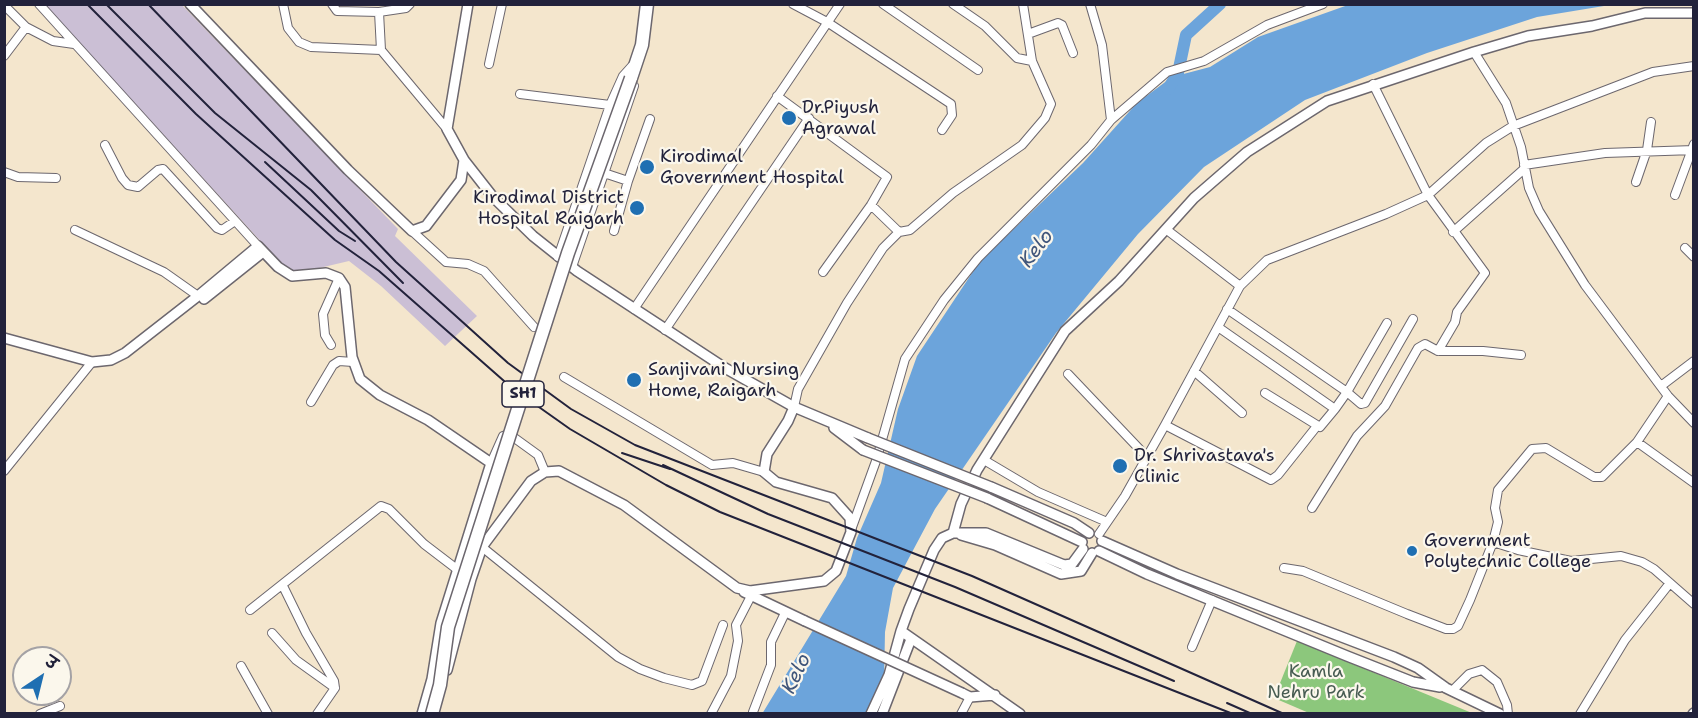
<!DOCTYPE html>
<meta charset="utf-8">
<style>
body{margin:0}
#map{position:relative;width:1698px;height:718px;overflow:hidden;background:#f4e6cd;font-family:"Shantell Sans","Playpen Sans Deva",sans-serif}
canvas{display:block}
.frame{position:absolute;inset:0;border:6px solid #22223b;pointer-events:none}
.north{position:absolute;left:12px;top:646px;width:60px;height:60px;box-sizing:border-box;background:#fbf7ec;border:2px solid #a4a2a5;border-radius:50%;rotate:35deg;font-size:16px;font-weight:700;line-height:24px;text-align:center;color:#22223b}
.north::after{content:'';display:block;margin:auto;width:21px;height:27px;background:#1f6fb2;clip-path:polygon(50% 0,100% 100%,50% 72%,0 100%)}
</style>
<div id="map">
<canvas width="1698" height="718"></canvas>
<div class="frame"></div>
<div class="north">उ</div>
</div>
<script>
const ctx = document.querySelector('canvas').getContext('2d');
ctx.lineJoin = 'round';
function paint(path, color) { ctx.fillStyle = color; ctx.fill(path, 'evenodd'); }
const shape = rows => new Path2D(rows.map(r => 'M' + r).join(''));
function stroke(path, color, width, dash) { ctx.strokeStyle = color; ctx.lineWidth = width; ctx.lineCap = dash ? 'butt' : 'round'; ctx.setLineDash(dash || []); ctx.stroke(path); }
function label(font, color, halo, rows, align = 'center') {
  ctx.font = font + ' "Shantell Sans",sans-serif'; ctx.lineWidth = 4.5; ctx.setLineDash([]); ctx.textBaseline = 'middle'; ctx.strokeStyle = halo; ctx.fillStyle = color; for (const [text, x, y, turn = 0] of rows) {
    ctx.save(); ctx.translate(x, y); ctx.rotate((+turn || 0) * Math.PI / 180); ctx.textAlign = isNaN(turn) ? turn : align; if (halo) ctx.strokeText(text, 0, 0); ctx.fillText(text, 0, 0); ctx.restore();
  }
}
paint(shape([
 [45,5,182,5,398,229,395,236,477,316,445,346,381,286,349,261,298,273,285,268]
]), '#cbbfd5');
paint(shape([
 [1297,641,1472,713,1309,713,1274,698]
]), '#8cc77c');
paint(shape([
 [1348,5,1610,5,1537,17,1427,53,1305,100,1204,167,1138,234,1056,333,935,509,893,588,885,632,884,682,870,713,762,714,846,576,857,538,881,483,898,409,917,356,980,261,1083,163,1137,103,1172,77,1210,67,1258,37]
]), '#6ca4db');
stroke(shape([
 [1168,89,1178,73,1186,35,1220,4]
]), '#6ca4db', 12);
const minor = shape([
 [39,4,258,246],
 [283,4,288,28,299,42,311,47,381,50],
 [332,4,337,11,379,12,406,8,410,4],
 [793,4,827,22,951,104,952,115,942,130],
 [883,4,978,70],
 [953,4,985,26,1017,58,1032,61],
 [1090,4,1102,45,1111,120],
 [4,5,26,27,4,56],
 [379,12,381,50,447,129],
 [26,27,53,41,74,44],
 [1028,34,1058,23,1062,25,1073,53],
 [1474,52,1506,103,1521,147,1529,188,1539,211,1585,285,1668,396,1694,423],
 [489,64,502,4],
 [520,94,610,105,623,76,632,66],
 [777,96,887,177,871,205,823,272],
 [105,145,122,178,128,185,138,187,158,170,163,169,217,228,222,230,235,221],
 [1524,165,1605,153,1694,150],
 [4,172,18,177,56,178],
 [604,173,628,181],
 [1636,182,1647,150,1651,122],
 [1675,195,1694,144],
 [871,205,899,232],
 [75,230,164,272,198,296],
 [1167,230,1240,286],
 [412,231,446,262,468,264,484,271,534,327],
 [614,231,628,181,650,119],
 [1453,232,1524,169],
 [1685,248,1694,257],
 [558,257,610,105],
 [572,267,634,86],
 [634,309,840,4],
 [1227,309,1347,392,1387,323],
 [1218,327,1335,409,1347,392,1361,404,1365,403,1413,319],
 [665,330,809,118],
 [331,345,325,335,323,314,339,278],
 [1438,351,1483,351,1521,355],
 [1194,371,1242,413],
 [1068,374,1146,456],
 [564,377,712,465,733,463,764,472],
 [1661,386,1694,361],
 [1265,393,1320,427,1335,409],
 [311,402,333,365,339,361,353,362],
 [794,407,798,389,847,303,883,248,899,232,910,230,953,193,1022,145,1045,118,1051,104,1032,61,1023,4],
 [1165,425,1271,480,1278,475,1317,426],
 [1637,442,1694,483],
 [984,460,1038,492,1107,522],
 [491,463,503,436,509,434,538,455,545,472],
 [4,471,92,362],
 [1312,508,1357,436,1385,406,1418,348,1425,344,1438,351,1455,322,1457,312,1485,273,1428,195,1373,84],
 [851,530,876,461,905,359,944,300,978,258,1091,145,1111,120,1167,72,1204,61,1267,25,1323,4],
 [1099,534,1125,496,1165,425,1240,286,1267,260,1386,214,1428,195,1486,143,1513,126,1653,72,1694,66],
 [1493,542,1518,550,1571,561,1621,556,1642,562,1654,569,1694,604],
 [482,547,618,657,640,669,664,678,692,685,702,681,723,625],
 [1284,568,1303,571,1407,614,1446,629,1453,629,1458,626,1470,600,1493,542,1498,522,1495,508,1498,490,1532,449,1546,448,1594,477,1602,477,1637,442,1668,396],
 [283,586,306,633,334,681,335,688,317,714],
 [250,610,381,506,389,509,424,544,458,570],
 [272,633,296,660,335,688],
 [1192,647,1212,600],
 [241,666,268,714],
 [1452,691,1469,674,1482,670,1497,682,1507,705,1508,714],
 [753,712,771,665,771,642,785,613],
 [40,714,60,706],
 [711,714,731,676,738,641,736,625,751,596],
 [961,714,970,697],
 [1580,714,1625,640,1670,583]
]);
const tertiary = shape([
 [190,4,348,170,412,231,426,226,461,180,464,160,447,129,468,4],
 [464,160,493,197,533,236,577,271,725,368,794,407,868,438],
 [204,299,263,252],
 [4,338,92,362,111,360,125,353,198,296,258,246,278,267,292,276,326,273,339,278,345,287,352,357,360,379,380,395,428,420,491,463,441,623,432,679,422,714],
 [834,428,863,450],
 [991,487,1074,523,1089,533],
 [987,498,1082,542],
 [953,533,961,504,977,470,1065,331,1119,281,1194,198,1247,152,1327,101,1474,52,1528,36,1592,26,1645,13,1694,13],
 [961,535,995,545,1061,574,1081,571,1092,553],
 [1102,541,1177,574,1394,657,1418,668,1446,688,1500,714],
 [1099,551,1147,574,1347,656,1413,682,1440,687],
 [744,592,805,621],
 [447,670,471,579,482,547,531,481,545,472,559,471,624,505,737,588,750,591,824,581,836,571,851,532,850,518,832,498,776,482,764,472,767,454,788,421,794,407],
 [962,693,970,697,995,695],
 [871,714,889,675,901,631],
 [882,714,911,639],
 [1020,714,901,631,909,609,934,550,942,538,953,533,986,533,1064,565,1072,564,1083,549],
 [1693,714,1694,713]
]);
const primary = shape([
 [631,78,642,45,647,4]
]);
stroke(minor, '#6c676e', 10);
stroke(tertiary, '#6c676e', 12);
stroke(primary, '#6c676e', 15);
stroke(minor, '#fff', 8);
stroke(tertiary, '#fff', 9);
stroke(primary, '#fff', 12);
stroke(shape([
 [87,4,196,114,335,240,379,271,512,388,570,429,666,485,720,512,1233,714],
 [106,4,215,113,311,190,403,283],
 [148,4,396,262,508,363,571,409,635,445,972,576,1284,714],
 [265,162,339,231,355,241],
 [622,453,670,469],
 [663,465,768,514,955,587,1174,681],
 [1227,703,1252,714]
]), '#22223b', 2);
const tertiaryBridge = shape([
 [868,438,991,487],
 [863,450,987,498],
 [805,621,962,693]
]);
const primaryBridge = shape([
 [432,714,440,685,448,627,568,253,631,78]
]);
stroke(tertiaryBridge, '#6c676e', 12, []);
stroke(primaryBridge, '#6c676e', 15, []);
stroke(tertiaryBridge, '#fff', 9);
stroke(primaryBridge, '#fff', 12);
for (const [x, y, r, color] of [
 [789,118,8,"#1f6fb2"],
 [647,167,8,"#1f6fb2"],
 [637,208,8,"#1f6fb2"],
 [634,380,8,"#1f6fb2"],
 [1120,466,8,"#1f6fb2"],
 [1412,551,6,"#1f6fb2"]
]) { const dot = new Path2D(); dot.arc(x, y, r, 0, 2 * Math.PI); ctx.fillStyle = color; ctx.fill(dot); stroke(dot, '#fbf7ec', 2); }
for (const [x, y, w] of [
 [523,394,42]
]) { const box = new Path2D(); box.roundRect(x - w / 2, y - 13, w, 26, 4.5); ctx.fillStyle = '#fbf7ec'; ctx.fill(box); stroke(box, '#22223b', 1.5); }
label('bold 16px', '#22223b', null, [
 ["SH1",523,394]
]);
label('18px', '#22223b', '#fbf7ec', [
 ["Dr.Piyush",802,108],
 ["Agrawal",802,129],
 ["Kirodimal",660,157],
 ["Government Hospital",660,178],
 ["Kirodimal District",624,198,"right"],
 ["Hospital Raigarh",624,219,"right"],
 ["Sanjivani Nursing",648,370],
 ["Home, Raigarh",648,391],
 ["Dr. Shrivastava's",1134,456],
 ["Clinic",1134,477],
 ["Government",1424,541],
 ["Polytechnic College",1424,562]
], 'left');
label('18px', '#475c52', '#fbf7ec', [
 ["Kamla",1316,672],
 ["Nehru Park",1316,693]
]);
label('italic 20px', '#40567b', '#fbf7ec', [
 ["Kelo",1037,249,-53],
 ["Kelo",797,674,-65]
]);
</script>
